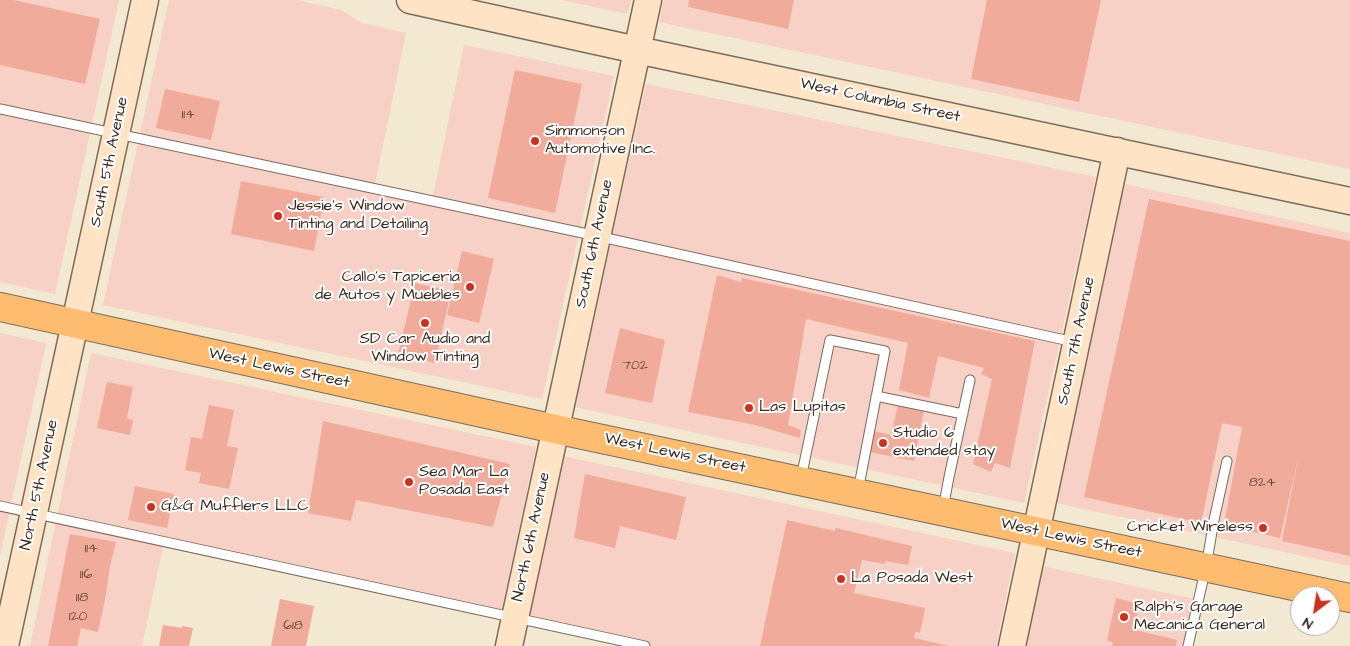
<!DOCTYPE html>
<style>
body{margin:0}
#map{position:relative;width:1350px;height:646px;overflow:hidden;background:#f3e8d1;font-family:"Architects Daughter",sans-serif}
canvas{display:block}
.north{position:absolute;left:1290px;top:586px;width:50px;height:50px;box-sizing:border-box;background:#fff;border:1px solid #b1aaa5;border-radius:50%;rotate:211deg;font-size:14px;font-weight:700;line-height:20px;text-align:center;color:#3b2a1e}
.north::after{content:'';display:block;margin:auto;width:18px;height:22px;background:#c8321e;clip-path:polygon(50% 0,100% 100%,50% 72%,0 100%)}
</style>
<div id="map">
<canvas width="1350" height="646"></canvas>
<div class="north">N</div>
</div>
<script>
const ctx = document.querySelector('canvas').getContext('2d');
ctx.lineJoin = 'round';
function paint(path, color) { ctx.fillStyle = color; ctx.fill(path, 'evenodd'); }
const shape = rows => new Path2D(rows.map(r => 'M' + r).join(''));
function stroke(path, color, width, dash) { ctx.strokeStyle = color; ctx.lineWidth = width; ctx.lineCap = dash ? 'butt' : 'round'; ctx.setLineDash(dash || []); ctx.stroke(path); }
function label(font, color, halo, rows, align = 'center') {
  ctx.font = font + ' "Architects Daughter",sans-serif'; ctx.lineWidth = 4; ctx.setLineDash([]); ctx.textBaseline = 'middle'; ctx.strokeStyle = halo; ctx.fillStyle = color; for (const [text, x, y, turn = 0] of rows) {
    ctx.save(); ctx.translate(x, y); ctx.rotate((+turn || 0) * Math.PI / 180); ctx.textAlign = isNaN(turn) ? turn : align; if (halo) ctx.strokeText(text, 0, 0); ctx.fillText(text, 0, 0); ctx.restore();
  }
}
paint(shape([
 [0,0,119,0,55,294,0,282],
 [169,0,297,0,341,10,362,23,406,33,373,194,431,205,464,45,614,76,542,399,103,305],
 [562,0,631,0,627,14],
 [664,0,1350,0,1350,169,659,22],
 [646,84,1096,177,1024,503,575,407],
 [1125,184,1350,233,1350,566,1056,503],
 [0,333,46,343,0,556],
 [91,353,536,447,501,614,164,542,142,646,30,646],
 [563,456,1015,553,996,646,647,646,529,621],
 [1042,566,1199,600,1189,646,1026,646]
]), '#f7d1c6');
paint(shape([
 [0,0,14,0,100,19,85,84,0,65],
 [689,0,794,0,788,29,688,7],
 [987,0,1101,0,1079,102,971,79],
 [515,70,582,84,555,213,488,198],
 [165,89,220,101,211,140,156,128],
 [241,181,324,197,314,251,231,234],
 [1149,199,1350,241,1350,556,1282,541,1298,458,1280,538,1224,525,1242,427,1222,423,1201,523,1084,497],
 [462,251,494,259,479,323,447,315],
 [717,275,741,282,742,278,1035,341,1010,468,995,463,991,472,973,464,992,379,981,374,984,368,938,356,929,398,899,390,908,343,806,319,788,425,801,430,800,438,755,425,688,412],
 [415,283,451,291,435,363,398,354],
 [620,328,665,340,652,403,605,393],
 [107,382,133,387,127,418,133,420,130,435,97,428],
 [209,405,234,410,227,446,238,448,229,489,199,483,201,473,185,470,191,437,202,439],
 [898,405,924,410,914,461,870,452,874,431,891,435],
 [323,421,510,464,493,527,356,500,351,521,308,513],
 [585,474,686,497,676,540,620,526,615,548,574,538],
 [135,486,174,494,167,528,128,520],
 [787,520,835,531,836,528,912,546,908,565,885,561,885,564,862,560,854,593,925,608,920,633,915,632,914,638,949,646,760,646],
 [70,534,116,542,110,566,106,594,98,632,81,628,77,646,48,646],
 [1116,598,1139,604,1135,630,1177,640,1176,646,1112,646,1113,642,1107,641],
 [280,599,314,606,306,646,271,646],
 [163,625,182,628,182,626,193,628,189,646,159,646]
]), '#f1ab9a');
const lane = shape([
 [0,109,597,236,1074,342],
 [876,396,963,414],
 [801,478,830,340,885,351,858,491],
 [0,506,645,646],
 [943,509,949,477,970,380],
 [1188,646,1206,567,1214,520,1227,461]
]);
const secondary = shape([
 [410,0,637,50,1350,201],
 [5,646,145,0],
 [509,646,648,0],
 [1012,646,1117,151]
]);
const primary = shape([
 [0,307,555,429,1350,598]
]);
stroke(lane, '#7b6c5d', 11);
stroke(secondary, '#7b6c5d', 29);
stroke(primary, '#7b6c5d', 30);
stroke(lane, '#fff', 9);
stroke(secondary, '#fee4c5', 26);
stroke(primary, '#fdbc6f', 28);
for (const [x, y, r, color] of [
 [535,141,5,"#c8321e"],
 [278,216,5,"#c8321e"],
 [470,287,5,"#c8321e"],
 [425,323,5,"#c8321e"],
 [749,408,5,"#c8321e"],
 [883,443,5,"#c8321e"],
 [409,482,5,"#c8321e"],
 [151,507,5,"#c8321e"],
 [1263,528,5,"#c8321e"],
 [841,579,5,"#c8321e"],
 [1124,617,5,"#c8321e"]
]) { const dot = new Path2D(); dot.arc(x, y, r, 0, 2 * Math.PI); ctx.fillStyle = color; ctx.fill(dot); stroke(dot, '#fff', 2); }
label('14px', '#684a3d', null, [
 ["114",188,115],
 ["702",635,366],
 ["824",1262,483],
 ["114",91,549],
 ["116",86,575],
 ["118",82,598],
 ["120",78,617],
 ["618",293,626]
]);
label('16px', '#3b2a1e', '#fff', [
 ["West Columbia Street",880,101,12],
 ["South 5th Avenue",110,162,-78],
 ["South 6th Avenue",595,244,-78],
 ["South 7th Avenue",1077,341,-78],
 ["West Lewis Street",279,369,12],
 ["West Lewis Street",675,454,12],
 ["North 5th Avenue",40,485,-78],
 ["North 6th Avenue",532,537,-78],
 ["West Lewis Street",1071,539,12]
]);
label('16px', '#3b2a1e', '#fff', [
 ["Simmonson",545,132],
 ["Automotive Inc.",545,150],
 ["Jessie's Window",288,207],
 ["Tinting and Detailing",288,225],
 ["Callo's Tapiceria",460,278,"right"],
 ["de Autos y Muebles",460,296,"right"],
 ["SD Car Audio and",425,340,"center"],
 ["Window Tinting",425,358,"center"],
 ["Las Lupitas",759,408],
 ["Studio 6",893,434],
 ["extended stay",893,452],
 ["Sea Mar La",419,473],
 ["Posada East",419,491],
 ["G&G Mufflers LLC",161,507],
 ["Cricket Wireless",1253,528,"right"],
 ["La Posada West",851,579],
 ["Ralph's Garage",1134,608],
 ["Mecanica General",1134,626]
], 'left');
</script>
